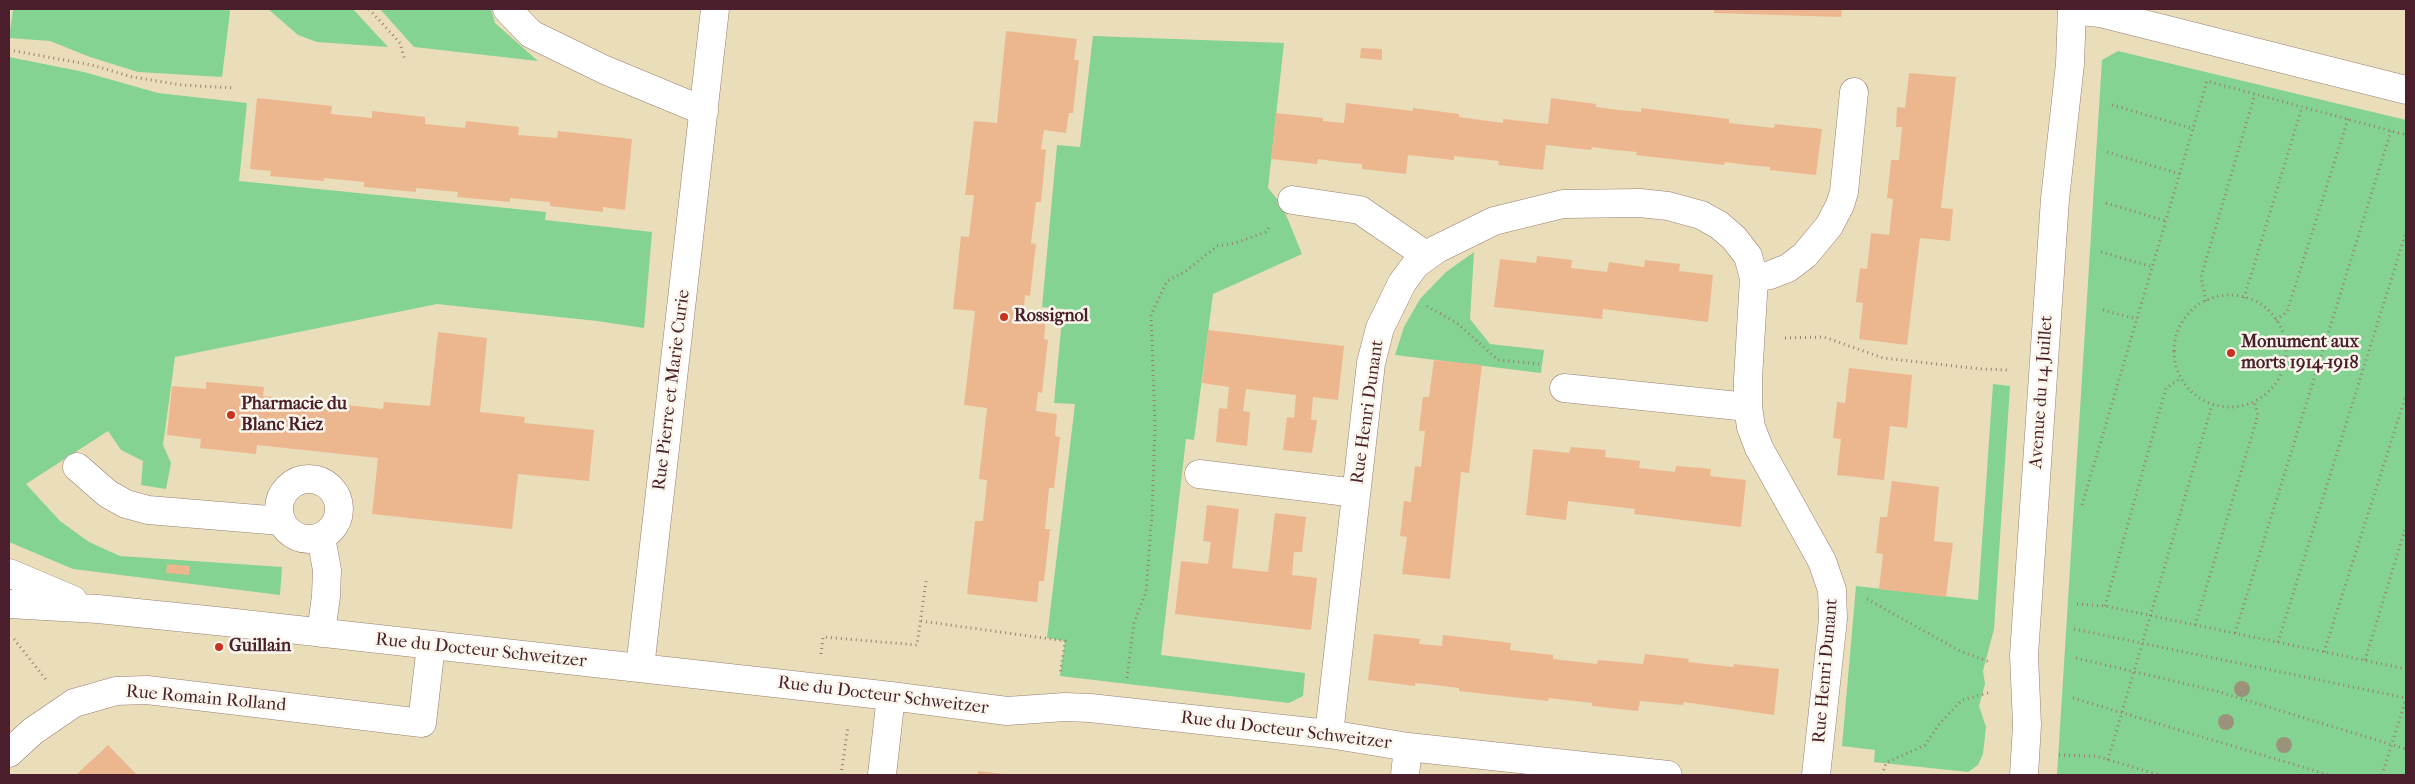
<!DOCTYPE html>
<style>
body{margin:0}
#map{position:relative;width:2415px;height:784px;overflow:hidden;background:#eaddba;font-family:"IM FELL French Canon",serif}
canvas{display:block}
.frame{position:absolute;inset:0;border:10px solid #4a1f2b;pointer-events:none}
</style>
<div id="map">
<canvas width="2415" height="784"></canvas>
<div class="frame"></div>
</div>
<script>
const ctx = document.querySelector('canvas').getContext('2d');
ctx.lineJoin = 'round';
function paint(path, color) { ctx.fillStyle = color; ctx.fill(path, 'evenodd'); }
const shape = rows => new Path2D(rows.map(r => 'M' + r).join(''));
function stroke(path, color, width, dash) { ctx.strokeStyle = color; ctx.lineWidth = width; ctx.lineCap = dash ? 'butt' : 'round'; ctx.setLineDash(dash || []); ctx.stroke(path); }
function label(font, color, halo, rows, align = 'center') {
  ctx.font = font + ' "IM FELL French Canon",serif'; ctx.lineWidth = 5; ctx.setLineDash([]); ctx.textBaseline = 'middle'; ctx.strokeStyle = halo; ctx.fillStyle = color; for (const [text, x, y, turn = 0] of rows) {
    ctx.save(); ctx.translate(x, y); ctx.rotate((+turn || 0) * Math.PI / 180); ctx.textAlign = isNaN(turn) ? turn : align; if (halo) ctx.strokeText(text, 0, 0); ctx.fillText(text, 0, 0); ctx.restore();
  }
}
paint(shape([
 [13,9,229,9,230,12,222,77,138,72,90,57,50,41,9,38],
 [268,9,353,9,388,47,317,42,298,35],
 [380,9,491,9,495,23,538,61,414,47],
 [1093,36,1284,43,1268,188,1282,205,1302,254,1213,294,1194,440,1186,439,1161,655,1305,673,1303,696,1289,703,1060,676,1065,641,1047,638,1075,404,1054,403,1063,309,1042,307,1057,145,1080,147],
 [2118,51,2406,120,2406,775,2057,775,2102,60],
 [9,57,84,72,158,93,247,103,239,181,546,212,545,220,652,232,644,328,597,321,437,304,175,357,163,445,171,463,166,489,141,485,143,461,121,450,108,431,26,484,60,521,89,542,120,556,282,567,280,595,73,569,9,542],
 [1474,252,1470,319,1490,344,1544,350,1541,373,1395,355,1404,327,1420,299,1446,272],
 [1993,384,2010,386,1994,629,1983,671,1985,684,1979,706,1986,727,1983,754,1978,765,1968,772,1874,762,1875,750,1842,746,1856,586,1978,600]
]), '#84d393');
paint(shape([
 [1714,9,1842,9,1841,17,1714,13],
 [1006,31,1077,39,1074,60,1079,60,1073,113,1069,113,1066,133,1044,130,1041,149,1046,150,1041,202,1036,202,1031,243,1036,244,1030,296,1025,295,1023,316,1046,318,1044,339,1048,340,1042,393,1038,392,1036,411,1057,414,1055,436,1060,437,1054,488,1049,488,1045,529,1050,529,1044,581,1039,581,1037,602,967,594,975,521,983,521,987,480,979,479,987,408,964,405,975,311,953,309,961,236,969,237,974,195,965,195,974,121,997,123],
 [1361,48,1382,49,1382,60,1360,58],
 [1909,73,1956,77,1941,208,1953,209,1950,241,1920,238,1907,345,1859,339,1863,303,1856,302,1860,268,1867,269,1871,233,1889,235,1893,199,1887,198,1891,160,1899,160,1902,127,1896,127,1897,107,1905,108],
 [257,98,332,106,331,114,372,118,372,111,425,117,425,124,465,128,466,121,519,127,518,135,557,138,558,131,632,139,625,210,603,207,603,212,550,206,550,202,510,198,510,202,457,197,458,192,416,188,416,192,364,187,364,182,324,178,324,181,270,176,271,171,250,169],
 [1551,98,1596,104,1596,107,1618,110,1641,112,1641,108,1729,119,1729,123,1774,128,1775,124,1822,129,1816,175,1770,170,1770,167,1748,165,1725,162,1724,165,1636,155,1637,152,1614,150,1592,147,1591,150,1546,145,1543,170,1498,165,1499,161,1454,156,1454,160,1408,155,1406,174,1362,169,1362,164,1339,162,1318,159,1317,164,1271,159,1276,113,1323,118,1323,121,1344,123,1346,103,1413,111,1413,108,1459,114,1459,117,1503,123,1503,119,1548,124],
 [1537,256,1572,260,1571,268,1607,272,1609,262,1644,267,1645,260,1680,264,1679,271,1713,275,1708,322,1603,309,1602,319,1494,307,1500,259,1536,263],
 [1208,330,1344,346,1338,400,1313,397,1311,420,1317,420,1312,453,1283,450,1287,417,1294,418,1296,395,1246,389,1243,411,1250,412,1247,446,1216,442,1219,408,1227,409,1229,387,1202,383],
 [438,332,487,338,480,412,525,417,524,423,594,430,589,481,518,474,512,529,372,514,378,458,257,445,256,454,200,448,201,439,167,435,172,386,206,389,206,382,264,387,263,396,383,409,384,402,430,406],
 [1434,360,1482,365,1469,473,1461,472,1450,579,1402,574,1407,537,1400,536,1404,501,1411,502,1415,466,1421,467,1425,431,1419,431,1422,404,1423,397,1429,397],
 [1849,368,1912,375,1907,428,1890,426,1884,480,1837,475,1841,439,1833,438,1837,402,1845,403],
 [1571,447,1606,450,1605,457,1640,461,1639,468,1675,472,1676,466,1702,468,1711,469,1710,476,1746,480,1741,527,1634,514,1635,509,1568,501,1566,520,1526,515,1533,449,1569,453],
 [1892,481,1939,487,1934,541,1953,543,1946,597,1879,589,1883,554,1876,553,1880,517,1887,517],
 [1207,505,1239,509,1232,568,1268,572,1275,513,1306,517,1302,552,1294,552,1292,575,1317,578,1311,630,1175,614,1181,561,1208,564,1211,542,1203,541],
 [167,564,190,566,189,575,166,573],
 [1374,634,1420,639,1419,644,1442,646,1443,635,1511,643,1510,650,1553,655,1553,659,1597,664,1598,660,1643,664,1645,654,1689,659,1688,662,1733,667,1734,664,1779,669,1774,715,1684,702,1683,705,1640,701,1638,711,1592,706,1592,703,1549,698,1548,701,1459,691,1459,688,1426,684,1415,683,1415,686,1368,680],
 [108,745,137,775,76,775],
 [978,771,1003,774,1003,775,978,775]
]), '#ecb78f');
const minor = shape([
 [507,9,531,34,605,70,704,111],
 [2072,10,2100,13,2406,90],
 [1292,200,1360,210,1427,256],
 [1754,278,1770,275,1788,268,1805,255,1829,226,1840,205,1844,192,1854,92],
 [1564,388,1748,407],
 [77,467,108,494,126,504,148,510,281,521],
 [1199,474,1356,493],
 '279 509a30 30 0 1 1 60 0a30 30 0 1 1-60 0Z',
 [321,537,327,570,326,596,321,633],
 [9,573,73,600],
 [9,604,98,609,226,622,891,696,1007,711,1065,707,1090,708,1329,734,1408,747,1668,775],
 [640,668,715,9],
 [1329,734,1371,363,1380,328,1402,283,1416,264,1437,249,1494,221,1563,204,1640,203,1668,206,1701,215,1719,225,1734,238,1748,256,1754,278,1748,379,1748,407,1751,427,1759,448,1822,561,1832,590,1833,619,1816,775],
 [9,753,33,731,74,703,116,691,147,690,422,723,431,645],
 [882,775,891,696],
 [1405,775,1408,747],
 [2024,775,2027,725,2024,655,2055,199,2070,64,2072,9]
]);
stroke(minor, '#9a7e72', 29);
stroke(shape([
 [369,9,400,43,405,61],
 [9,50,92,65,132,77,182,85,233,88],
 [2112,105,2194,129],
 [2107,152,2180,174],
 [2106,203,2166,221],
 [2101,252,2153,267],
 '2174 351a56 56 0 1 1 112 0a56 56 0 1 1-112 0Z',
 [2244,298,2302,107],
 [2206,301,2201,277,2255,94],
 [1427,306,1457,323,1498,360,1539,364],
 [2103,310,2137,319],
 [2276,320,2287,312,2348,119],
 [1785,338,1824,337,1883,358,1981,369,2010,370],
 [2082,505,2207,81,2406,135],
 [1867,599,1960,651,1990,662],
 [2077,604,2105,606,2406,669],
 [2105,606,2166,388,2181,378],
 [921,621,1065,641,1060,675],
 [2195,625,2258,415,2254,401],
 [2074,629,2406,698],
 [2235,633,2391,131],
 [14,639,47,681],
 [2278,642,2406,232],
 [2324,652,2406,395],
 [821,654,823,637,917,645,926,581],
 [2076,658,2216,691,2406,749],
 [2365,660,2406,526],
 [1127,678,1134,623,1146,592,1152,514,1155,426,1151,315,1167,281,1186,271,1217,246,1235,243,1266,232,1270,226],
 [2073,698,2329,775],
 [2059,755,2096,756,2159,775],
 [2108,760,2212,405],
 [841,775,848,726],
 [1882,775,1886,763,1925,745,1940,723,1962,700,1991,692],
 [2382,775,2406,699]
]), '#9a7e72', 3, [1, 4]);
stroke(minor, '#fff', 28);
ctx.fillStyle = '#9b927c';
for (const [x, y] of [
 [2242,689],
 [2226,722],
 [2284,745]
]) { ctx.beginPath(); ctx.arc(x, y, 8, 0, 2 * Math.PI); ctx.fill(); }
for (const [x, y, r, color] of [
 [1004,317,5,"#c8321e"],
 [2231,353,5,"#c8321e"],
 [231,415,5,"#c8321e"],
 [219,647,5,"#c8321e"]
]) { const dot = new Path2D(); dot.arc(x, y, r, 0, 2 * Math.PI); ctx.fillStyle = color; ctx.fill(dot); stroke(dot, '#fbf7ec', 2); }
label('bold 18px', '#4a1f2b', '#fbf7ec', [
 ["Rossignol",1014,317],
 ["Monument aux",2241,343],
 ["morts 1914-1918",2241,364],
 ["Pharmacie du",241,405],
 ["Blanc Riez",241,426],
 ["Guillain",229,647]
], 'left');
label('18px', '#4a1f2b', '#fbf7ec', [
 ["Rue Pierre et Marie Curie",672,390,-83],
 ["Avenue du 14 Juillet",2042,392,-86],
 ["Rue Henri Dunant",1368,412,-82],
 ["Rue du Docteur Schweitzer",481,651,6],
 ["Rue Henri Dunant",1826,671,-85],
 ["Rue du Docteur Schweitzer",883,696,7],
 ["Rue Romain Rolland",206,699,5],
 ["Rue du Docteur Schweitzer",1286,731,7]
]);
</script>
